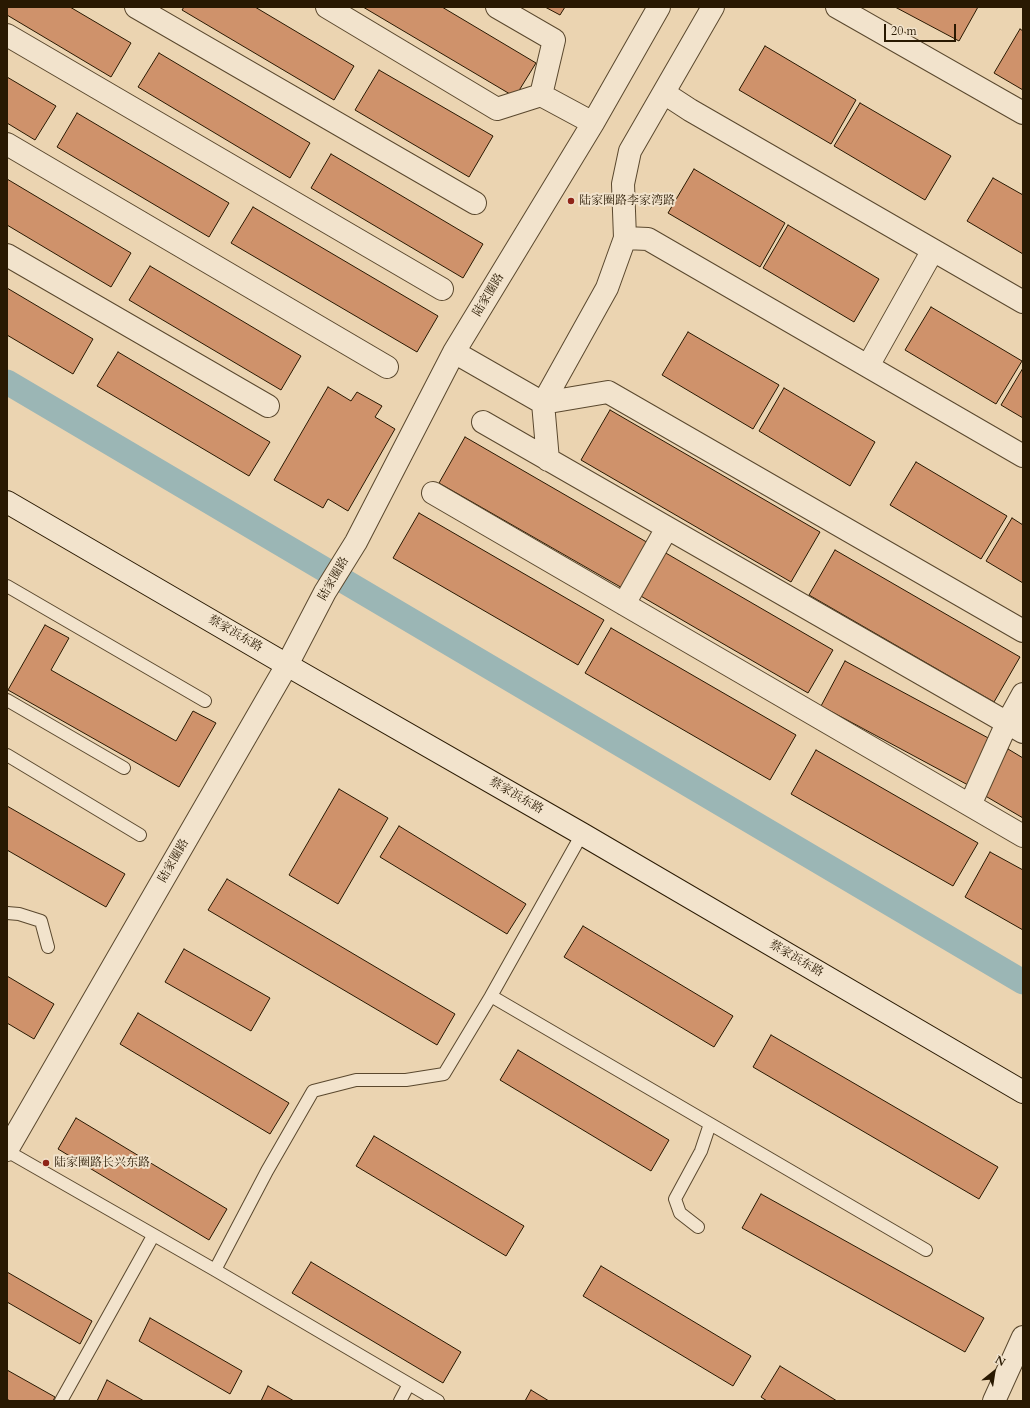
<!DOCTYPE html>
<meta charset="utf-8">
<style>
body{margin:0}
#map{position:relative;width:1030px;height:1408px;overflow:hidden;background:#ebd4b1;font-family:Cardo,serif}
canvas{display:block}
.frame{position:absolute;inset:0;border:8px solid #291902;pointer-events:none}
.north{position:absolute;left:974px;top:1352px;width:40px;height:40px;-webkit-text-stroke:3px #f2e3cc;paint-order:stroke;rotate:30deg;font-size:11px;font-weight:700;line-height:16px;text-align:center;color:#291902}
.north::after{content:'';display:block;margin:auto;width:14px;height:18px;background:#291902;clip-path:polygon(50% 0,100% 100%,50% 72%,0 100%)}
.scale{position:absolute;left:884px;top:24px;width:72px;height:18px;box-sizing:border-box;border:2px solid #291902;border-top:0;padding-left:5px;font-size:12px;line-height:14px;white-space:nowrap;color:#291902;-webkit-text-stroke:3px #f2e3cc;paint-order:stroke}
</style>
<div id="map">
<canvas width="1030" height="1408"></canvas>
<div class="frame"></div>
<div class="north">N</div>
<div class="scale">20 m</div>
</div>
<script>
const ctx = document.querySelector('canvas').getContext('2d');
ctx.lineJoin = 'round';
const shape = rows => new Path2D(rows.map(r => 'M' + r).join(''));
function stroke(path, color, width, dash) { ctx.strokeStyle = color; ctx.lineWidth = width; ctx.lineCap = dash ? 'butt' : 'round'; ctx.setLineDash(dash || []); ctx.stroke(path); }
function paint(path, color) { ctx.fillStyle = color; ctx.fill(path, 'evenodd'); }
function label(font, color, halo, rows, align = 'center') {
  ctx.font = font + ' Cardo,"Noto Serif SC",serif'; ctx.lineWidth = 4; ctx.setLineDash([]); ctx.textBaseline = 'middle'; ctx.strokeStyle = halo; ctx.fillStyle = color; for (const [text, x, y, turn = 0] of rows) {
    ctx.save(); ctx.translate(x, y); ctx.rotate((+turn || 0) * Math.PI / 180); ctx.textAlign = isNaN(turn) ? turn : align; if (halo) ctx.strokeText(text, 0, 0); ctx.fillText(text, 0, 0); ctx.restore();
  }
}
stroke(shape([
 [7,382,1023,982]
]), '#9bb6b5', 25);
const building = shape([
 [7,7,70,7,131,43,111,77,7,15,7,7],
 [184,7,255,7,354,66,334,100,182,10,184,7],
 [363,7,442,7,536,63,515,97,363,7],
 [545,7,565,7,560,15,545,7],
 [895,7,978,7,959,41,895,7],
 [1020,29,1023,31,1023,90,994,73,1020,29],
 [765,46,856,100,831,144,739,90,765,46],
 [159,53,310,143,290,178,138,87,159,53],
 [379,70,493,136,469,177,355,110,379,70],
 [7,77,56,106,35,140,7,123,7,77],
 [860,103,951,156,925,200,834,146,860,103],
 [77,113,229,203,209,237,57,147,77,113],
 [331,154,483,244,463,278,311,188,331,154],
 [694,169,785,223,760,267,668,213,694,169],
 [993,178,1023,195,1023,254,967,221,993,178],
 [7,179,131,253,111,287,7,225,7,179],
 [253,207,438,316,417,352,231,243,253,207],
 [788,225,879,279,854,322,763,268,788,225],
 [150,266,301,356,281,390,129,300,150,266],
 [7,288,93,339,73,374,7,335,7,288],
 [931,307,1022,361,996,404,905,350,931,307],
 [688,332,779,385,753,429,662,375,688,332],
 [118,352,270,442,249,476,97,386,118,352],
 [1023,368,1023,418,1001,405,1023,368],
 [328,387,351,401,357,392,382,406,375,417,395,429,348,511,328,499,323,508,274,480,328,387],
 [784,388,875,442,850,486,759,431,784,388],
 [610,410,820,532,791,582,581,460,610,410],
 [465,437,650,544,624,589,439,483,465,437],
 [916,462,1007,516,981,559,890,505,916,462],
 [419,513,604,620,578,665,393,558,419,513],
 [1012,518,1023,525,1023,583,986,561,1012,518],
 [835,550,1020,657,994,702,809,595,835,550],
 [664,552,833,650,808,693,639,595,664,552],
 [45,625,69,638,51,670,176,741,193,711,216,723,179,787,8,690,45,625],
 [611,628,796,735,770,780,585,673,611,628],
 [845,661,992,740,968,785,821,706,845,661],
 [1008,749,1023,758,1023,818,982,794,1008,749],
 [816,750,978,843,953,886,791,794,816,750],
 [339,789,388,818,338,904,289,875,339,789],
 [7,806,125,874,106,907,7,850,7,806],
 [399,826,526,904,507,934,380,857,399,826],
 [990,852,1023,870,1023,930,965,897,990,852],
 [227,879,455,1014,437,1045,208,910,227,879],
 [583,926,733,1016,714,1047,564,957,583,926],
 [184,949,270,998,251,1031,165,982,184,949],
 [7,976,54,1004,34,1039,7,1023,7,976],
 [138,1013,289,1103,270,1134,120,1044,138,1013],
 [771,1035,998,1167,979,1199,753,1067,771,1035],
 [518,1050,669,1140,651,1171,500,1080,518,1050],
 [76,1118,227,1209,209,1240,58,1149,76,1118],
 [374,1136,524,1226,506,1256,356,1166,374,1136],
 [761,1194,984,1318,965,1352,742,1228,761,1194],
 [311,1262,461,1352,443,1383,292,1293,311,1262],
 [601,1266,751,1356,733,1386,583,1296,601,1266],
 [7,1272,92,1321,80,1344,7,1302,7,1272],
 [150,1318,242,1371,230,1394,139,1341,150,1318],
 [780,1366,837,1401,767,1401,761,1397,780,1366],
 [7,1370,55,1397,53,1401,10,1401,7,1399,7,1370],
 [107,1380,144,1401,97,1401,107,1380],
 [268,1386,294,1401,261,1401,268,1386],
 [531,1390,549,1401,525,1401,531,1390]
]);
paint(building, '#cf926b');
stroke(building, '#291902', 1);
const lane = shape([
 [7,586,205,701],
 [7,700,124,768],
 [7,755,140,835],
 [582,834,491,996,926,1250],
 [7,913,19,914,41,921,48,947],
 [7,1151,215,1270,438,1401],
 [698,1227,680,1213,675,1199,701,1151,710,1124],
 [215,1270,267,1171,313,1091,356,1080,406,1080,444,1074,491,996],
 [61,1401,153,1236],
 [400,1401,409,1384]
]);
const street = shape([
 [136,7,475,203],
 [327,7,497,109,541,95],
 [497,7,554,40,541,95,593,123],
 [837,7,1023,113],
 [7,35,442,289],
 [664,93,690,110,1023,302],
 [7,144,387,367],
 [625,238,648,239,1023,456],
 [7,255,268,406],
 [454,352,543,403,607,288,625,238,623,184,630,151,713,7],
 [868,366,933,250],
 [483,422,1023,732],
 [548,460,543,403,608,392,1023,631],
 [433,493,1023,836],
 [624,604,667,528],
 [970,805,1007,723,1023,694],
 [7,1150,287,665,325,592,356,542,454,352,593,123,659,7],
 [994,1401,1023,1337]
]);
const secondary = shape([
 [7,502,287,665,582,834,1023,1092]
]);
stroke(lane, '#5a482e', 14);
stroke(street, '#5a482e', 24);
stroke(secondary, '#291902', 24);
stroke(lane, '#f2e3cc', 12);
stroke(street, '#f2e3cc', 22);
stroke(secondary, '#f2e3cc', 22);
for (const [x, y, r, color] of [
 [571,201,4,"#8f2418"],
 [46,1163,4,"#8f2418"]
]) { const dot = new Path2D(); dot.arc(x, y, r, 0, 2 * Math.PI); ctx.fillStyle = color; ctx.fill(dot); stroke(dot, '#f2e3cc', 1.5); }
label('12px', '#291902', '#f2e3cc', [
 ["陆家圈路李家湾路",579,201],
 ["陆家圈路长兴东路",54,1163]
], 'left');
label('12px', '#291902', '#f2e3cc', [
 ["陆家圈路",489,295,-59],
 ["陆家圈路",334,579,-60],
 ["蔡家浜东路",235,634,30],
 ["蔡家浜东路",516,796,30],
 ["陆家圈路",174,861,-60],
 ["蔡家浜东路",796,959,30]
]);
</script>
